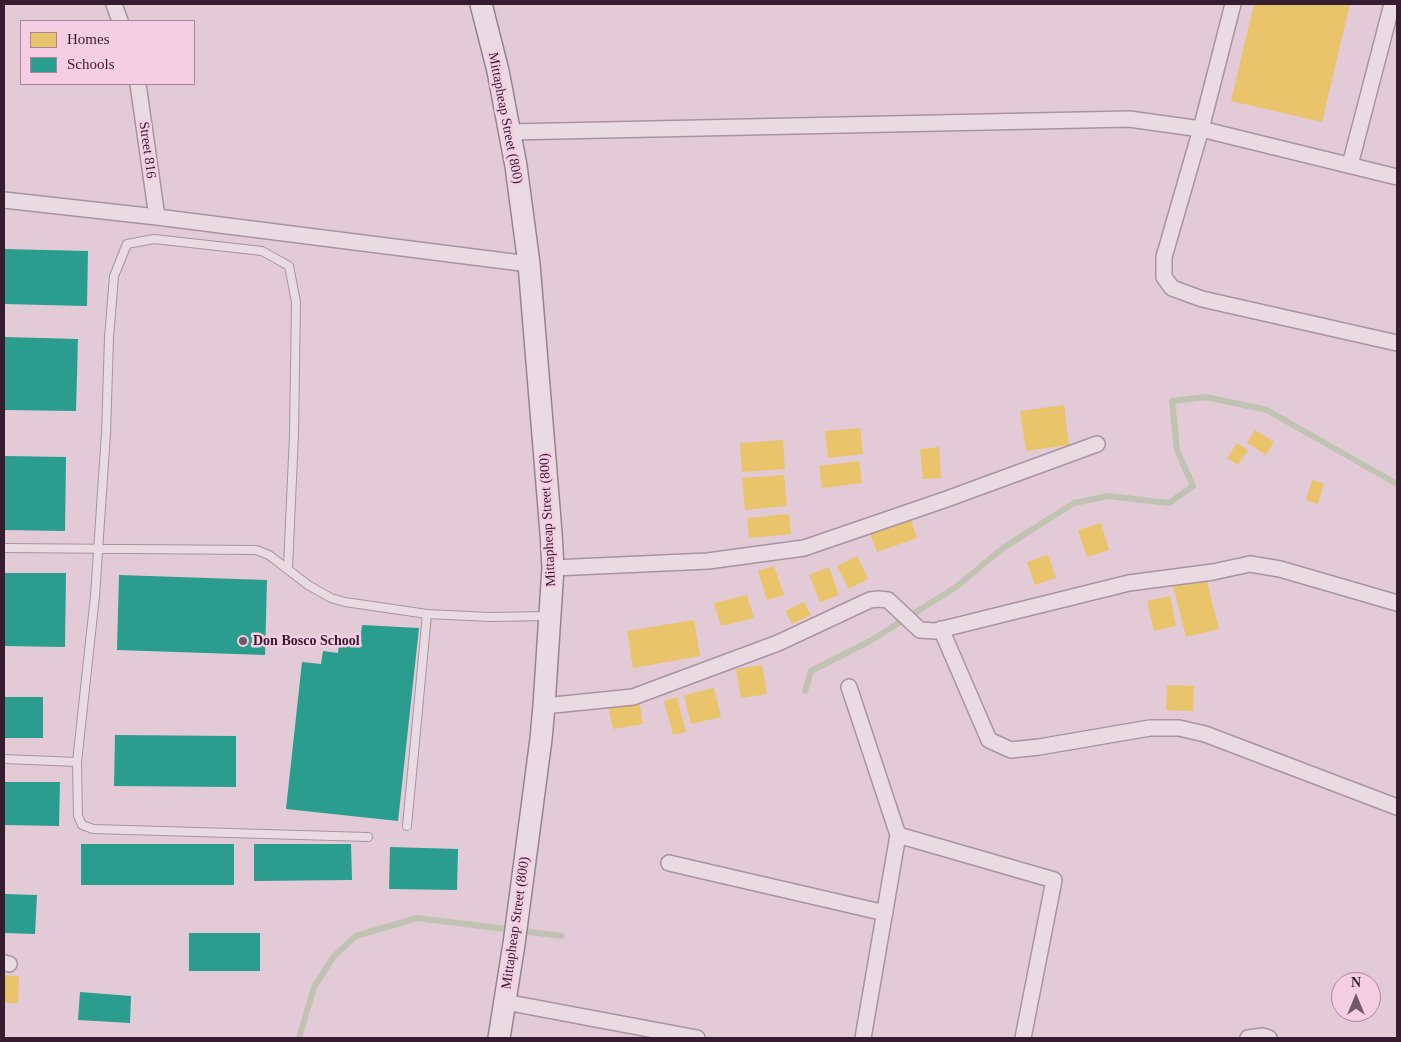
<!DOCTYPE html>
<style>
body{margin:0}
#map{position:relative;width:1401px;height:1042px;overflow:hidden;background:#e2cad7;font-family:"Times New Roman",serif}
canvas{display:block}
.frame{position:absolute;inset:0;border:5px solid #351c2f;pointer-events:none}
.legend{position:absolute;left:20px;top:20px;width:175px;height:65px;box-sizing:border-box;background:#f5cee3;border:1px solid #a8879b;margin:0;padding:6px 9px;list-style:none;font-size:15px;color:#351c2f}
.legend li{display:flex;align-items:center;gap:10px;height:25px}
.legend b{width:25px;border:1px solid #a8879b}
.north{position:absolute;left:1331px;top:972px;width:50px;height:50px;box-sizing:border-box;background:#f5cee3;border:1px solid #a8879b;border-radius:50%;rotate:0deg;font-size:14px;font-weight:700;line-height:20px;text-align:center;color:#351c2f}
.north::after{content:'';display:block;margin:auto;width:18px;height:22px;background:#72596a;clip-path:polygon(50% 0,100% 100%,50% 72%,0 100%)}
</style>
<div id="map">
<canvas width="1401" height="1042"></canvas>
<div class="frame"></div>
<ul class="legend">
<li><b style="height:14px;background:#e9c46a"></b>Homes</li>
<li><b style="height:14px;background:#2a9d8f"></b>Schools</li>
</ul>
<div class="north">N</div>
</div>
<script>
const ctx = document.querySelector('canvas').getContext('2d');
ctx.lineJoin = 'round';
function paint(path, color) { ctx.fillStyle = color; ctx.fill(path, 'evenodd'); }
const shape = rows => new Path2D(rows.map(r => 'M' + r).join(''));
function stroke(path, color, width, dash) { ctx.strokeStyle = color; ctx.lineWidth = width; ctx.lineCap = dash ? 'butt' : 'round'; ctx.setLineDash(dash || []); ctx.stroke(path); }
function label(font, color, halo, rows, align = 'center') {
  ctx.font = font + ' "Times New Roman",serif'; ctx.lineWidth = 5; ctx.setLineDash([]); ctx.textBaseline = 'middle'; ctx.strokeStyle = halo; ctx.fillStyle = color; for (const [text, x, y, turn = 0] of rows) {
    ctx.save(); ctx.translate(x, y); ctx.rotate((+turn || 0) * Math.PI / 180); ctx.textAlign = isNaN(turn) ? turn : align; if (halo) ctx.strokeText(text, 0, 0); ctx.fillText(text, 0, 0); ctx.restore();
  }
}
paint(shape([
 [1254,4,1350,4,1322,122,1231,101],
 [1064,405,1069,445,1026,451,1020,411],
 [860,428,863,454,828,458,825,431],
 [1255,430,1274,442,1266,455,1247,443],
 [783,440,785,469,742,472,740,443],
 [1237,443,1248,450,1238,465,1227,458],
 [939,447,941,478,923,479,920,449],
 [859,461,862,483,822,488,819,466],
 [784,475,787,506,745,510,742,478],
 [1312,480,1324,484,1318,504,1306,500],
 [789,514,791,534,749,538,747,518],
 [911,520,917,538,877,552,870,534],
 [1101,523,1109,550,1087,557,1078,530],
 [1048,555,1056,578,1035,585,1027,562],
 [857,556,868,579,849,589,837,566],
 [774,566,784,595,767,600,758,571],
 [829,567,839,595,820,602,809,575],
 [1206,578,1219,629,1186,637,1173,586],
 [747,595,754,618,721,626,714,603],
 [1170,596,1176,626,1154,631,1147,601],
 [804,602,811,615,792,624,785,611],
 [694,620,700,656,633,668,627,631],
 [762,665,767,694,741,698,736,669],
 [1167,685,1194,686,1193,711,1166,710],
 [714,688,721,717,691,724,684,695],
 [677,697,686,732,673,735,664,701],
 [639,700,643,724,613,729,608,706],
 [4,975,19,976,18,1003,4,1003]
]), '#e9c46a');
paint(shape([
 [4,249,88,251,87,306,4,304],
 [4,337,78,339,76,411,4,410],
 [4,456,66,457,65,531,4,530],
 [4,573,66,573,65,647,4,646],
 [119,575,267,580,265,655,117,650],
 [362,625,419,628,398,821,286,809,302,662,321,664,323,651,338,653,339,642,360,643],
 [4,697,43,697,43,738,4,738],
 [115,735,236,736,236,787,114,786],
 [4,782,60,782,59,826,4,825],
 [81,844,234,844,234,885,81,885],
 [254,844,351,844,352,880,254,881],
 [390,847,458,849,457,890,389,889],
 [4,894,37,895,35,934,4,933],
 [189,933,260,933,260,971,189,971],
 [80,992,131,996,130,1023,78,1020]
]), '#2a9d8f');
stroke(shape([
 [805,691,811,671,870,641,956,587,1003,548,1074,503,1108,496,1169,503,1193,486,1177,450,1172,401,1206,397,1267,410,1397,484],
 [299,1038,314,987,334,956,356,936,417,918,562,936]
]), '#c0c2b2', 6);
const lane = shape([
 [4,548,256,550,269,555,308,585,331,598,345,602,427,614,490,617,548,616],
 [288,568,294,434,296,302,289,266,262,251,154,239,127,244,114,276,109,338,106,433,95,596,77,762,78,816,82,825,93,829,368,837],
 [4,759,77,762],
 [407,826,427,614]
]);
const street = shape([
 [114,4,120,21],
 [1233,4,1201,129,1164,257,1164,277,1172,288,1202,299,1397,343],
 [138,84,157,217],
 [509,132,1129,119,1201,129,1397,177],
 [1350,165,1392,4],
 [4,200,157,217,529,264],
 [553,568,708,561,804,548,944,500,1097,444],
 [941,629,989,740,1011,750,1039,747,1150,728,1179,728,1205,734,1397,807],
 [849,687,898,835,863,1038],
 [544,706,633,697,778,643,870,600,879,599,888,600,920,630,935,631,1129,583,1213,572,1250,564,1280,569,1397,603],
 [898,835,1054,880,1023,1038],
 [669,863,885,913],
 [4,963,9,964],
 [505,1002,697,1038],
 [1248,1038,1263,1036,1269,1038]
]);
const secondary = shape([
 [481,4,498,71,516,166,529,264,551,533,553,568,544,706,541,739,514,944,499,1038]
]);
stroke(lane, '#a7949f', 10);
stroke(street, '#a7949f', 18);
stroke(secondary, '#97838f', 24);
stroke(lane, '#eadbe3', 8);
stroke(street, '#eadbe3', 15);
stroke(secondary, '#eadbe3', 21);
for (const [x, y, r, color] of [
 [243,641,5,"#72596a"]
]) { const dot = new Path2D(); dot.arc(x, y, r, 0, 2 * Math.PI); ctx.fillStyle = color; ctx.fill(dot); stroke(dot, '#f5cee3', 2); }
label('14px', '#351c2f', '#f5cee3', [
 ["Mittapheap Street (800)",505,118,79],
 ["Street 816",147,150,82],
 ["Mittapheap Street (800)",548,520,-93],
 ["Mittapheap Street (800)",516,923,-82]
]);
label('bold 14px', '#351c2f', '#f5cee3', [
 ["Don Bosco School",253,641]
], 'left');
</script>
